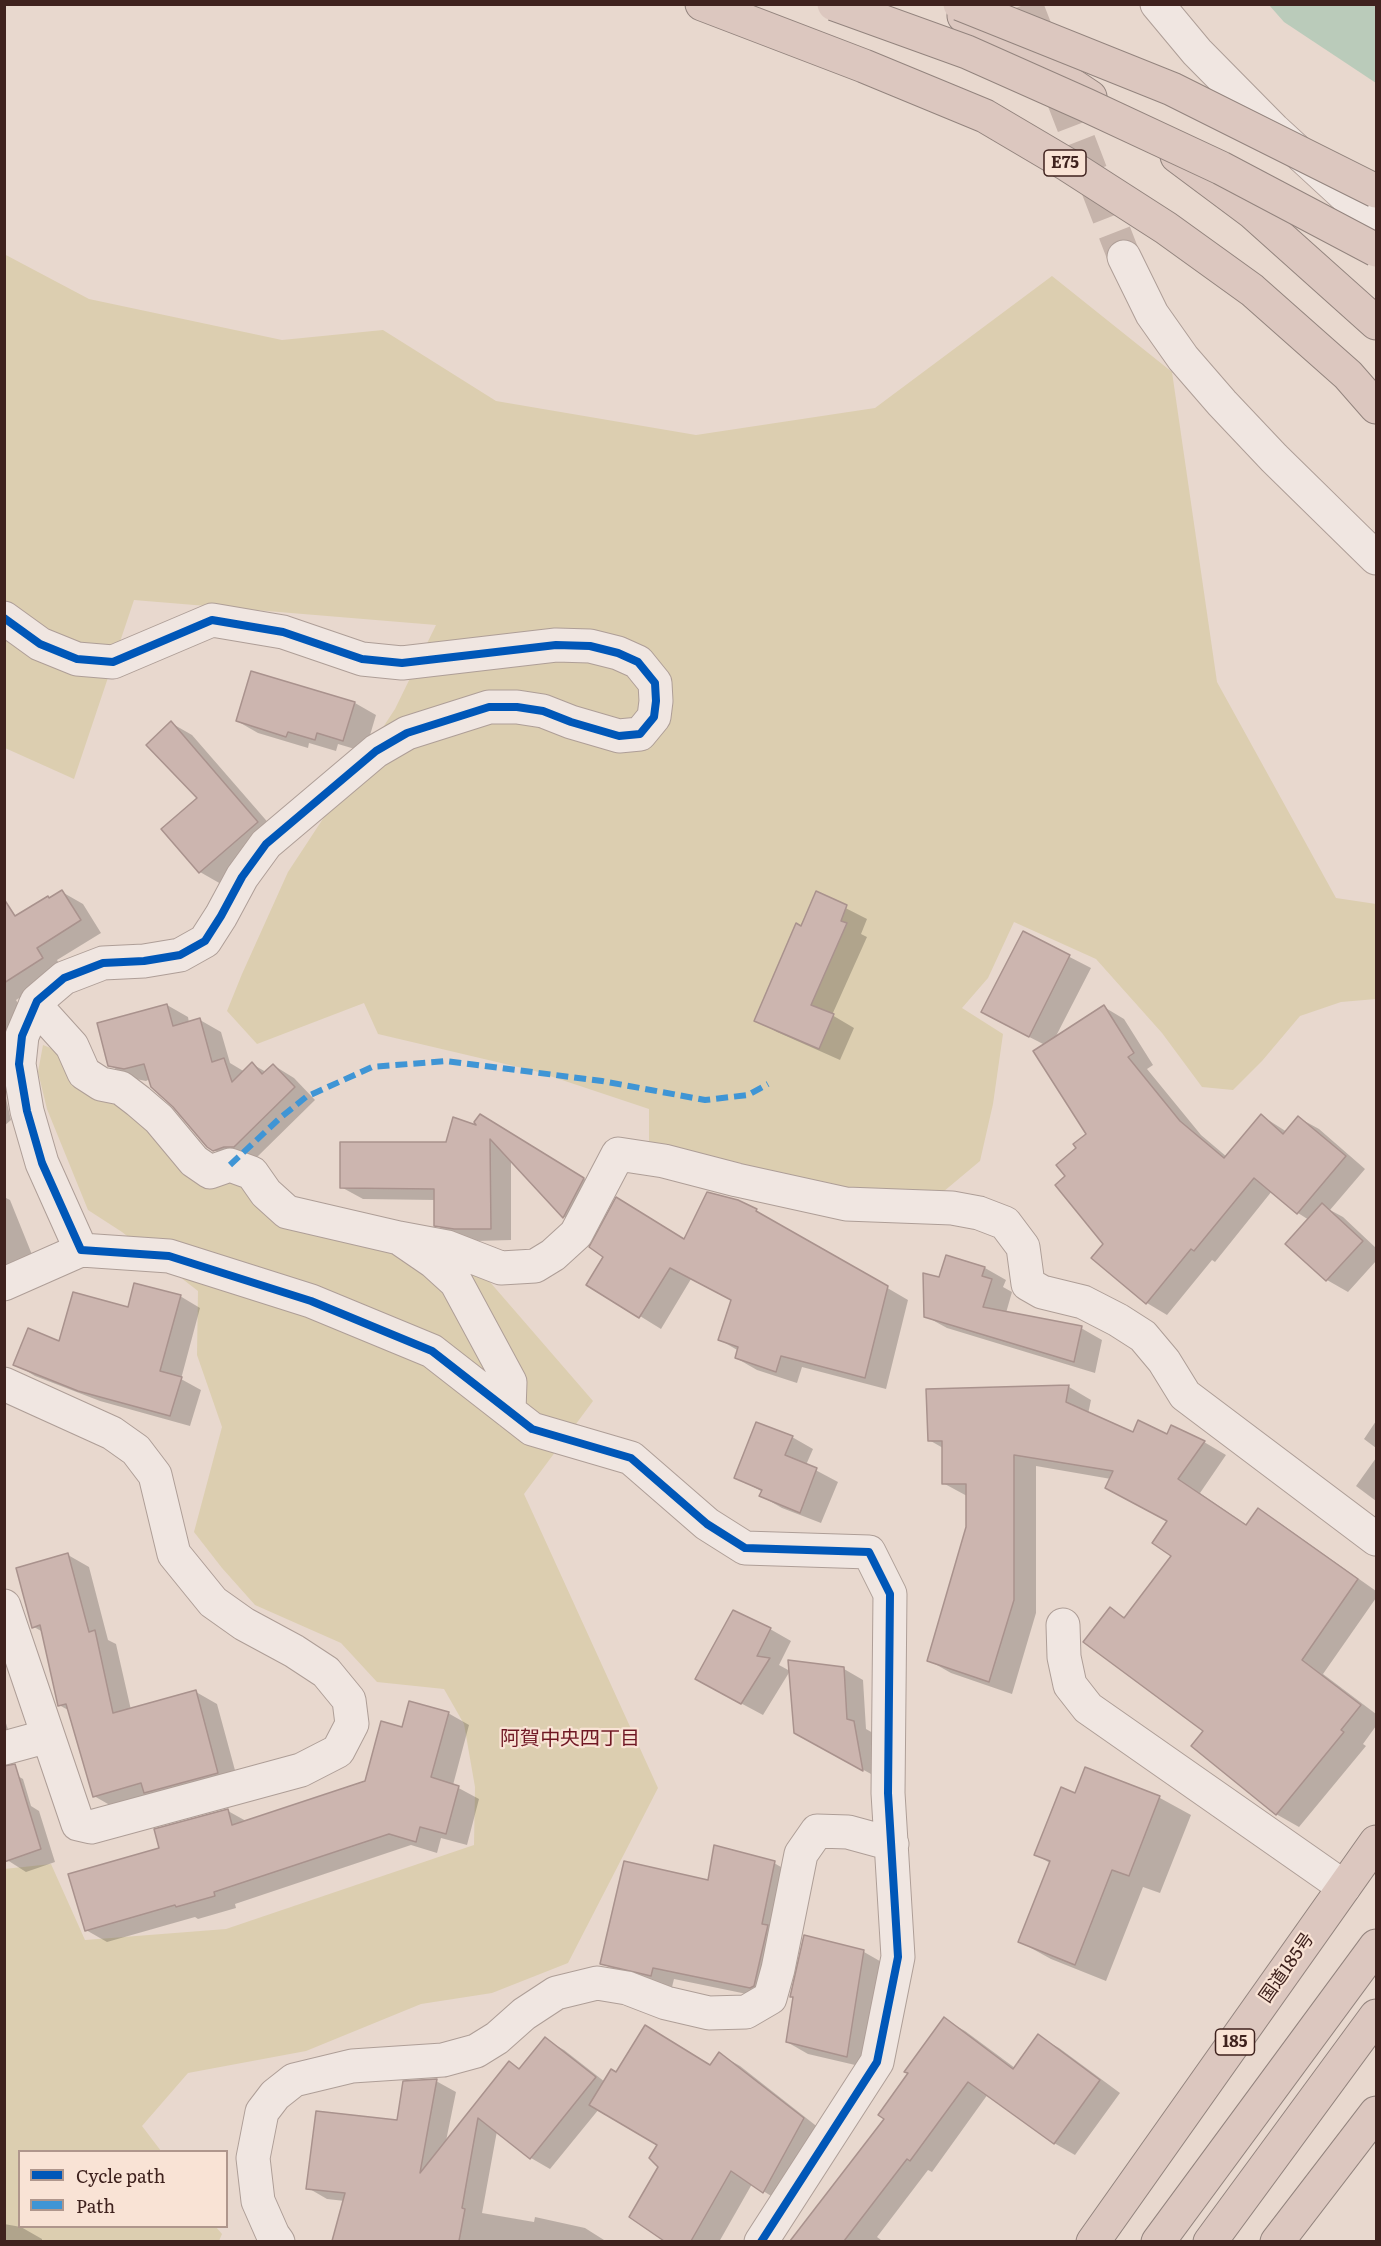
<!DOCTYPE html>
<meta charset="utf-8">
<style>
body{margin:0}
#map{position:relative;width:1381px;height:2246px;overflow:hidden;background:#e8d8ce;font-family:Literata,serif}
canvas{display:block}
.frame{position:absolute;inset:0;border:6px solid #3f221e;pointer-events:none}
.legend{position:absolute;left:18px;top:2150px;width:210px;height:78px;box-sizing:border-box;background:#f9e3d5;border:2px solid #af968c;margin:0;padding:8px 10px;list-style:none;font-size:18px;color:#3f221e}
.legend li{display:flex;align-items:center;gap:12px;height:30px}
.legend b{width:30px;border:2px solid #af968c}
</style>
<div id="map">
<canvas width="1381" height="2246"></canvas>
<div class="frame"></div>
<ul class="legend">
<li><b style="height:8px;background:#0057b8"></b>Cycle path</li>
<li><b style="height:8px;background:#3f95d5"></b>Path</li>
</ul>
</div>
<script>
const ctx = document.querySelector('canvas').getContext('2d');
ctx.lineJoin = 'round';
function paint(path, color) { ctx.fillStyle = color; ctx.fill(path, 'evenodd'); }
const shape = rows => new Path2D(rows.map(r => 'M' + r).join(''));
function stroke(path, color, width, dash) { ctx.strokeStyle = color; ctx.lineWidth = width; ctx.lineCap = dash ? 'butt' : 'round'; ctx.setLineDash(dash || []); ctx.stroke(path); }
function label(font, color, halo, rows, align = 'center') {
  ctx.font = font + ' Literata,"Noto Sans JP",serif'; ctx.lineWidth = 4.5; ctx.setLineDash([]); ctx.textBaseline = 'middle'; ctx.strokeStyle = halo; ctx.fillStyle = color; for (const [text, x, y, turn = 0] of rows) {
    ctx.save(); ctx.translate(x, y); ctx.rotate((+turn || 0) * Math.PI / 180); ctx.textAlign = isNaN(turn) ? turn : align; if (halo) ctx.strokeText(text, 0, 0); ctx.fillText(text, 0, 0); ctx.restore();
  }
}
paint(shape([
 [4,254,89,299,282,340,383,330,496,401,696,435,875,408,1052,276,1172,372,1217,682,1336,898,1376,904,1376,999,1341,1002,1300,1016,1262,1061,1233,1090,1202,1087,1162,1033,1096,959,1014,922,988,978,962,1008,1003,1034,993,1104,980,1161,943,1192,869,1192,799,1179,649,1142,649,1109,535,1071,378,1034,364,1003,257,1044,227,1011,242,974,288,872,395,709,436,625,134,600,74,779,5,748],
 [43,1045,69,1055,117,1098,227,1179,244,1189,483,1274,593,1401,524,1494,658,1788,568,1963,492,1993,421,2004,306,2051,188,2073,142,2126,161,2151,20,2152,20,2226,216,2227,222,2234,219,2241,5,2241,4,1869,51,1864,85,1940,226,1929,474,1845,475,1787,464,1724,444,1689,377,1682,341,1643,255,1605,222,1568,194,1532,222,1427,197,1355,198,1291,122,1232,88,1210,47,1109,38,1072]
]), '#dcceb0');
paint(shape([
 [1269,5,1376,5,1376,83,1284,22]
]), '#bacbba');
paint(shape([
 [355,703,376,715,365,752,338,744,336,751,309,743,308,748,258,733,237,721],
 [171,723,192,735,278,834,221,884,200,872,200,798],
 [62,892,83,904,101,933,57,960,63,971,16,1000,26,1017,4,1030,4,924],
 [816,893,867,919,861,934,867,937,832,1015,854,1028,840,1060,777,1032,756,1020],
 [1023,933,1091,968,1055,1038,1104,1007,1124,1019,1153,1065,1147,1069,1201,1135,1227,1157,1262,1116,1287,1132,1299,1118,1319,1129,1365,1169,1330,1210,1343,1217,1376,1248,1376,1261,1348,1292,1327,1280,1287,1244,1309,1220,1298,1213,1272,1191,1215,1262,1212,1260,1167,1315,1147,1303,1093,1258,1105,1244,1067,1176,1078,1148,1088,1134,1045,1045,1004,1024],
 [167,1005,188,1017,189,1023,200,1020,221,1032,230,1063,245,1072,252,1064,266,1072,273,1065,294,1078,315,1100,255,1159,235,1162,214,1150,150,1079,146,1081,131,1078,109,1065],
 [4,1090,11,1120,4,1126],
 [501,1128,605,1191,585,1229,564,1217,511,1160,511,1240,476,1241,457,1237,436,1225,435,1200,363,1199,341,1187,447,1143],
 [4,1197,10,1200,37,1267,4,1281],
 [738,1201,908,1300,886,1389,802,1367,797,1383,757,1370,736,1358,739,1351,720,1340,733,1301,691,1279,661,1329,588,1284,685,1240],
 [947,1257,985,1268,1006,1280,1003,1287,1012,1292,1006,1313,1081,1328,1102,1340,1095,1373,947,1328,925,1316],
 [180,1296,200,1308,181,1379,201,1390,190,1426,100,1401,35,1376,15,1364,129,1308],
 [1069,1387,1091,1400,1088,1414,1133,1434,1204,1442,1226,1455,1200,1493,1247,1525,1258,1510,1280,1523,1376,1591,1376,1598,1323,1674,1376,1714,1376,1726,1363,1744,1366,1746,1299,1827,1276,1814,1205,1731,1110,1609,1126,1618,1173,1556,1169,1521,1111,1479,1036,1466,1036,1613,1012,1694,951,1673,928,1660,967,1527,967,1496,943,1483,943,1448,929,1440,928,1391],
 [1376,1421,1376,1448,1364,1439],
 [792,1437,813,1449,806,1465,838,1482,821,1523,782,1508,761,1496,763,1492,736,1478],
 [1376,1458,1376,1501,1356,1486],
 [68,1555,89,1567,108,1640,116,1644,131,1710,196,1692,217,1704,239,1785,115,1808,94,1796,70,1711,59,1705,43,1632,34,1627],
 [770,1629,791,1641,779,1665,790,1671,763,1715,718,1691],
 [844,1669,863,1680,866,1729,873,1733,882,1780,816,1744],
 [448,1713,469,1725,453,1785,479,1799,467,1845,441,1838,437,1853,411,1845,235,1904,236,1908,198,1919,195,1917,107,1942,86,1930,161,1849,228,1811,246,1821,366,1782,403,1728],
 [4,1717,13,1745,6,1754,6,1766,9,1771,23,1779,31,1806,39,1811,55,1862,26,1872,4,1858],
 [1086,1769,1160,1798,1191,1815,1160,1893,1143,1887,1106,1981,1051,1959,1020,1942,1050,1863,1036,1855,1076,1795],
 [774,1863,795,1875,771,1999,674,1979,672,1987,623,1975,602,1963,709,1881],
 [805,1937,864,1952,885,1964,868,2068,808,2054,787,2042],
 [944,2019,965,2031,1015,2068,1038,2036,1059,2048,1120,2093,1075,2155,1054,2143,988,2094,932,2172,928,2170,877,2237,881,2240,880,2242,792,2242,886,2118],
 [545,2039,564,2050,605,2082,616,2074,711,2066,719,2054,740,2066,824,2132,784,2204,752,2184,719,2242,666,2242,631,2217,660,2167,659,2145,599,2109,550,2169,531,2158,497,2131,482,2213,534,2222,535,2217,585,2228,604,2240,604,2242,334,2242,345,2201,327,2199,308,2188,398,2122,436,2081,456,2092,446,2141,509,2063,521,2069],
 [4,2224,21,2227,42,2239,42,2242,4,2242]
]), '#0003');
const building = shape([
 [251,671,355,702,343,741,317,733,315,740,288,732,286,737,236,721,251,671],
 [171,721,258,822,199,873,161,829,197,798,146,745,171,721],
 [62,890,81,920,37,948,43,958,4,983,4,899,15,916,48,896,49,898,62,890],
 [816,891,847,905,841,921,847,923,811,1005,834,1014,819,1049,754,1021,796,923,801,926,816,891],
 [1023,931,1070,955,1029,1037,981,1012,1023,931],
 [167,1004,173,1026,200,1018,212,1062,224,1058,232,1082,252,1062,262,1074,273,1064,295,1087,234,1147,224,1147,213,1151,207,1147,173,1107,151,1087,144,1064,124,1069,108,1066,97,1023,167,1004],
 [1104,1005,1134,1053,1128,1057,1180,1121,1224,1158,1261,1114,1283,1134,1298,1116,1346,1156,1297,1214,1254,1178,1194,1251,1191,1249,1146,1304,1091,1258,1103,1244,1055,1185,1065,1176,1056,1165,1076,1148,1073,1144,1086,1134,1033,1051,1104,1005],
 [480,1114,584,1178,563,1218,490,1139,491,1229,454,1229,434,1226,434,1189,340,1188,340,1142,446,1142,453,1117,476,1125,474,1122,480,1114],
 [707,1192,738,1200,757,1209,756,1211,888,1286,865,1378,781,1356,776,1372,735,1358,738,1347,718,1340,731,1300,670,1268,639,1318,586,1285,603,1257,589,1247,616,1197,684,1239,707,1192],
 [1322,1203,1363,1241,1326,1281,1285,1244,1322,1203],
 [946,1255,985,1267,982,1276,992,1279,983,1307,1082,1326,1074,1362,924,1317,923,1273,939,1277,946,1255],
 [134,1283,181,1295,160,1371,182,1377,170,1416,78,1391,13,1365,28,1328,59,1341,73,1292,128,1307,134,1283],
 [1069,1385,1066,1402,1133,1432,1138,1420,1167,1434,1171,1425,1205,1441,1178,1479,1246,1525,1258,1508,1358,1579,1302,1660,1361,1705,1341,1730,1344,1732,1276,1815,1191,1746,1203,1731,1083,1642,1110,1607,1124,1618,1171,1556,1152,1543,1167,1521,1105,1488,1113,1471,1014,1455,1014,1600,989,1682,927,1661,966,1527,966,1484,942,1484,942,1441,928,1441,926,1389,1069,1385],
 [756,1422,793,1436,785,1455,817,1468,800,1513,759,1496,762,1490,734,1478,756,1422],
 [68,1553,89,1632,95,1630,113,1713,196,1690,218,1773,144,1793,141,1783,93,1797,66,1704,58,1706,40,1625,32,1628,16,1568,68,1553],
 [733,1610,771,1628,757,1656,770,1658,741,1704,695,1679,733,1610],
 [788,1660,844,1667,847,1719,854,1721,863,1771,794,1733,788,1660],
 [409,1701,449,1712,431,1777,459,1786,446,1834,420,1827,416,1842,389,1834,214,1892,215,1896,176,1907,175,1905,85,1931,68,1874,159,1848,154,1829,228,1809,232,1825,365,1781,381,1721,402,1727,409,1701],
 [15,1764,41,1849,4,1862,4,1766,15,1764],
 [1085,1767,1160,1796,1129,1876,1112,1870,1075,1965,1018,1942,1050,1861,1034,1855,1061,1787,1075,1793,1085,1767],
 [714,1845,775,1861,762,1924,768,1925,754,1986,750,1988,653,1968,651,1976,600,1964,624,1861,708,1880,714,1845],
 [804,1935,864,1950,847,2057,786,2042,793,1997,790,1997,804,1935],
 [944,2017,1013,2069,1038,2034,1100,2080,1054,2144,968,2082,910,2161,907,2159,844,2241,790,2241,884,2119,878,2115,908,2073,904,2072,944,2017],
 [645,2025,710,2065,719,2052,804,2118,763,2193,731,2171,691,2241,664,2241,629,2217,658,2167,649,2158,657,2145,589,2105,611,2069,616,2072,645,2025],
 [545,2037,596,2077,530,2159,478,2118,462,2208,465,2209,459,2241,332,2241,345,2193,306,2189,316,2111,397,2120,403,2081,437,2079,420,2173,509,2061,519,2069,545,2037]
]);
paint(building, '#ccb5af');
stroke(building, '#a9928d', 1.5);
stroke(shape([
 [1026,4,1124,257]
]), '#c6b4ab', 33, [33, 16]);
const minor = shape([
 [1157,4,1197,52,1274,130,1376,224],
 [1124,257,1152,314,1183,358,1222,403,1274,458,1376,558],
 [4,618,40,644,77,659,113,662,212,620,283,632,362,659,402,663,556,645,590,646,618,653,638,662,655,683,656,701,654,717,640,734,619,736,571,722,543,711,517,707,489,707,407,733,376,751,266,844,242,877,221,916,205,941,180,955,144,961,103,963,64,978,37,1001,22,1036,19,1064,27,1111,42,1163,81,1250,169,1256,311,1301,432,1351,532,1429,631,1458,707,1524,745,1548,869,1552,890,1594,888,1793,898,1957,877,2062,761,2242],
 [35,1005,72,1046,84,1073,101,1084,121,1088,138,1101,159,1119,194,1161,210,1172,230,1165,252,1173,266,1193,287,1212,399,1238,434,1262,456,1282,510,1382,509,1411],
 [399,1238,447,1247,501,1268,535,1266,553,1255,576,1234,618,1154,664,1161,737,1180,846,1204,952,1208,979,1213,1005,1223,1023,1247,1028,1284,1042,1292,1083,1302,1118,1320,1143,1336,1164,1361,1185,1395,1376,1539],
 [4,1284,81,1250],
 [4,1384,112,1433,136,1450,155,1475,174,1554,213,1602,244,1624,294,1651,326,1672,349,1700,352,1724,338,1751,301,1770,91,1827,78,1824,4,1606],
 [1063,1625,1064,1657,1070,1685,1088,1708,1344,1887],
 [4,1748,48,1736],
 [278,2242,273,2235,258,2201,253,2158,262,2112,275,2095,294,2080,352,2066,443,2060,476,2051,497,2038,524,2014,556,1993,597,1983,627,1988,666,2003,709,2013,746,2012,770,1998,778,1969,801,1854,817,1831,848,1832,892,1844]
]);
const highway = shape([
 [702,4,864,66,985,116,1068,165,1166,228,1252,290,1348,375,1376,407],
 [964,16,991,31,1090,97],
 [1177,156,1252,212,1376,323],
 [1093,2242,1376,1842],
 [1158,2242,1376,1946],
 [1210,2242,1376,2016],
 [1277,2242,1376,2113]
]);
stroke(minor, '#ae9e97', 35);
stroke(highway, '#93847e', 35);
stroke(minor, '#f0e6e1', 33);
stroke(highway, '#dcc7bf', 33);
const highwayBridge = shape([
 [834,4,967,52,1086,105,1221,168,1376,250],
 [960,4,1172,89,1376,191]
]);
stroke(highwayBridge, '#93847e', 35, []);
stroke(highwayBridge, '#dcc7bf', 33);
stroke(shape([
 [230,1165,280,1118,306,1097,372,1067,446,1061,602,1081,705,1100,748,1095,768,1084]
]), '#3f95d5', 6, [12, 6]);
stroke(shape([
 [4,618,40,644,77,659,113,662,212,620,283,632,362,659,402,663,556,645,590,646,618,653,638,662,655,683,656,701,654,717,640,734,619,736,571,722,543,711,517,707,489,707,407,733,376,751,266,844,242,877,221,916,205,941,180,955,144,961,103,963,64,978,37,1001,22,1036,19,1064,27,1111,42,1163,81,1250,169,1256,311,1301,432,1351,532,1429,631,1458,707,1524,745,1548,869,1552,890,1594,888,1793,898,1957,877,2062,761,2242]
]), '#0057b8', 8);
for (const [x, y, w] of [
 [1065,163,42],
 [1235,2042,39]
]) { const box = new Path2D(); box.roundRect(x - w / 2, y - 13, w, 26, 4.5); ctx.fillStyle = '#f9e3d5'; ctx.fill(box); stroke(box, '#3f221e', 1.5); }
label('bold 16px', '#3f221e', null, [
 ["E75",1065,163],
 ["185",1235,2042]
]);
label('18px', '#3f221e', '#f9e3d5', [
 ["国道185号",1287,1968,-55]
]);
label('20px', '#701824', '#f9e3d5', [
 ["阿賀中央四丁目",570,1739]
]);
</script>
